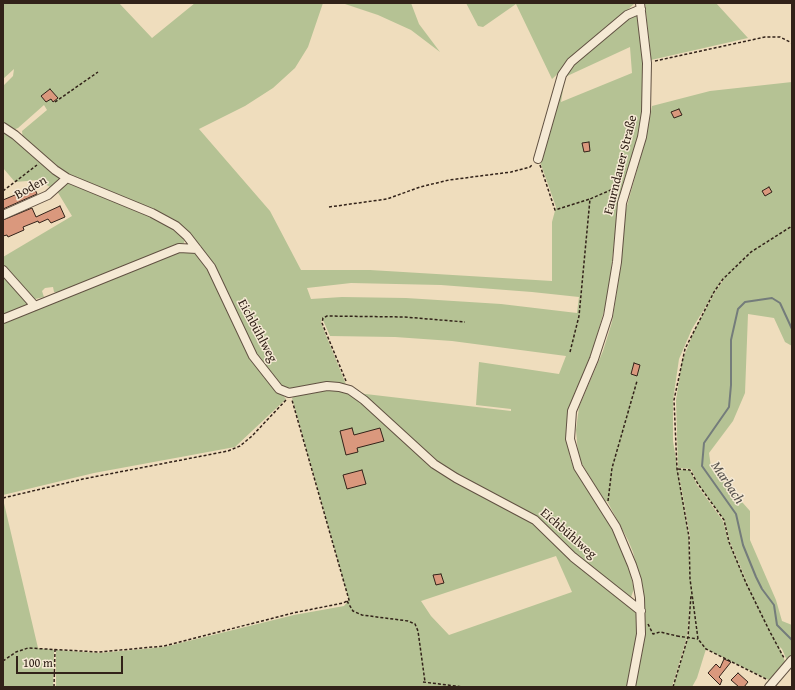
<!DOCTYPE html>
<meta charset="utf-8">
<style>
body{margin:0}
#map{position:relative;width:795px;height:690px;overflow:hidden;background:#efddbd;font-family:"Gentium Book Plus",serif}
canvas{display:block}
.frame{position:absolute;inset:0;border:4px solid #322219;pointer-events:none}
.scale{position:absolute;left:16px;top:656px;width:107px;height:18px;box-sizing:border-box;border:2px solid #322219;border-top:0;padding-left:5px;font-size:12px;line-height:14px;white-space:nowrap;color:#322219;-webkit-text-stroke:3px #f5e9d4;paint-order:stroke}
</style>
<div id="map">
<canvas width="795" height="690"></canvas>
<div class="frame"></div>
<div class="scale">100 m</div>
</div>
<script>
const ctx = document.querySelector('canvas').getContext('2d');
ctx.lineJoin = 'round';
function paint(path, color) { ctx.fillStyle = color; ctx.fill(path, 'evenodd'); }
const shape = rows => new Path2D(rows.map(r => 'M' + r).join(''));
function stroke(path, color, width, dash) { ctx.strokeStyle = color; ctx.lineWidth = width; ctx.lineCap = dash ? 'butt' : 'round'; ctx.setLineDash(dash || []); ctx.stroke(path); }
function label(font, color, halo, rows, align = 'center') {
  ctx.font = font + ' "Gentium Book Plus",serif'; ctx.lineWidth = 3; ctx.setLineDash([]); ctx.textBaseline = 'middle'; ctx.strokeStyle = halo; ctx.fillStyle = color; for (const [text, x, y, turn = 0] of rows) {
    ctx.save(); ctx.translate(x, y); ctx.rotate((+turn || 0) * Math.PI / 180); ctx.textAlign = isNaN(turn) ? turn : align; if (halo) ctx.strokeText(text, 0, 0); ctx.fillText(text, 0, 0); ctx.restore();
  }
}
paint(shape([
 [3,3,119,3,152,38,195,3,323,3,308,47,295,68,273,88,245,106,199,129,270,211,301,270,370,270,552,281,552,222,556,207,539,159,563,76,572,63,629,17,635,14,638,18,644,72,644,103,638,137,616,225,608,297,591,356,569,408,567,435,570,458,575,469,611,525,629,568,634,589,631,597,627,596,570,549,536,518,435,463,357,393,511,411,511,409,476,405,479,362,559,374,566,356,452,341,395,337,330,336,322,318,321,323,347,387,290,390,281,386,255,355,190,236,72,177,57,168,23,140,22,131,47,110,44,105,18,128,13,130,3,125,3,86,13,76,14,69,3,79],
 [630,47,632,73,561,102,565,77],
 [351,283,441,285,532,292,579,297,577,313,501,304,406,298,342,297,311,299,307,288],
 [342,3,411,3,419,24,440,52,411,30,378,15],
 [466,3,635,3,552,79,516,4,483,27,478,26],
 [645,3,716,3,748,38,651,60],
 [792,82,792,346,785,342,774,318,748,314,745,393,733,421,709,453,711,467,750,511,750,540,776,600,782,621,792,625,792,658,788,663,782,649,779,646,786,664,771,681,706,649,697,678,692,687,673,687,688,637,691,598,687,637,672,687,634,687,642,654,645,599,633,552,628,540,607,501,605,502,581,462,578,454,576,430,579,407,603,351,612,322,621,265,623,220,646,138,652,106,710,91],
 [723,278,724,279,715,292,695,329,682,361,676,400,678,468,691,469,698,484,724,520,730,542,753,596,729,542,723,521,697,485,690,470,678,469,690,537,690,571,689,537,673,441,673,400,679,359,692,329],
 [3,130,64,178,53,189,39,180,15,182,3,168],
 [68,181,172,225,185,238,184,243,61,293,54,292,53,287,45,288,42,291,44,297,31,300,3,267,3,257,72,216,57,191],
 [189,249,202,256,267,378,286,399,235,447,94,473,3,495,3,321,170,253],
 [3,273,27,301,27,308,3,317],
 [327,388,348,391,363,402,432,465,533,521,639,611,638,632,627,687,56,687,56,650,99,653,164,647,294,615,344,606,349,600,292,398,298,394],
 [556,556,572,592,449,635,431,616,421,601],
 [3,499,38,648,36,648,54,650,53,687,3,687,3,662,9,657,3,661]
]), '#b5c294');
stroke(shape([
 [792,329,780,303,772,298,745,302,738,309,731,340,731,385,729,407,704,443,702,466,736,514,743,545,756,577,762,589,774,605,777,625,792,640]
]), '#747c7b', 2);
const building = shape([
 [50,89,58,98,53,102,51,99,46,102,41,96,50,89],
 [679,109,682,115,674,118,671,112,679,109],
 [589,142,590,151,584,152,582,143,589,142],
 [34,187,37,194,3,209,3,200,34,187],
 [769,187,772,192,765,196,762,191,769,187],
 [60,206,65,217,51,223,48,219,39,223,38,221,23,227,24,230,8,237,7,235,3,236,3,220,32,208,36,217,60,206],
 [634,363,640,365,637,376,631,374,634,363],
 [352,428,354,435,380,428,384,441,357,448,358,452,346,455,340,431,352,428],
 [362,470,366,484,347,489,343,475,362,470],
 [441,574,444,583,436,585,433,575,441,574],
 [724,659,731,662,719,677,722,680,720,685,708,673,716,664,720,668,724,659],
 [738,673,748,682,744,687,739,687,731,680,738,673]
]);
paint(building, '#da987d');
stroke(building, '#322219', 1);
const minor = shape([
 [3,127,15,135,55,170,67,178,152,213,176,226,187,236,211,267,253,356,279,389,289,393,327,386,339,387,350,390,364,400,434,464,456,478,535,520,573,557,641,611],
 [538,159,562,75,571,62,627,15,641,9],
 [3,215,48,195,67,178],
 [3,270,35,306],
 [3,319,179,248,197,249],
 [631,687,641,634,640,598,637,580,632,565,616,527,578,467,570,439,572,411,594,359,608,316,617,262,622,203,642,137,646,112,647,63,640,3],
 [769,687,792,660]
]);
stroke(minor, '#615142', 10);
stroke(shape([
 [655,61,765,37,780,37,792,43],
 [55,102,98,72],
 [540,165,555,210,590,199],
 [3,191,37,165],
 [329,207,387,199,420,187,449,180,511,172,530,167,533,164],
 [570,352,579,316,590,199,620,186],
 [346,381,322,323,323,318,327,316,405,317,465,322],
 [678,469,690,470,698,484,724,520,729,542,746,583,770,632,784,658],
 [3,498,83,479,228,451,240,446,252,436,286,400],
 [608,501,612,468,637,381],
 [347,601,353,611,362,615,408,621,415,624,418,631,425,682],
 [648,624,653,634,660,632,677,636],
 [3,661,16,652,28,648,99,652,164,646,293,613,343,603,349,600,292,400],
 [766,679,706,649,698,639,690,579,689,537,677,469,674,400,685,349,714,292,723,279,751,252,792,226],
 [423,682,463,687],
 [54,687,55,649],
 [673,687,688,637,691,595]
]), '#322219', 1.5, [3, 2]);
stroke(minor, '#f5e9d4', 8);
stroke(shape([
 [677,636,698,639]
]), '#322219', 1.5, [3, 2]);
label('13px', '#322219', '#f5e9d4', [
 ["Faurndauer Straße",621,165,-76],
 ["Boden",31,188,-29],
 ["Eichbühlweg",257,331,62],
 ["Eichbühlweg",568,534,41]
]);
label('italic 14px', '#534f4a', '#f5e9d4', [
 ["Marbach",727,483,56]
]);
</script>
